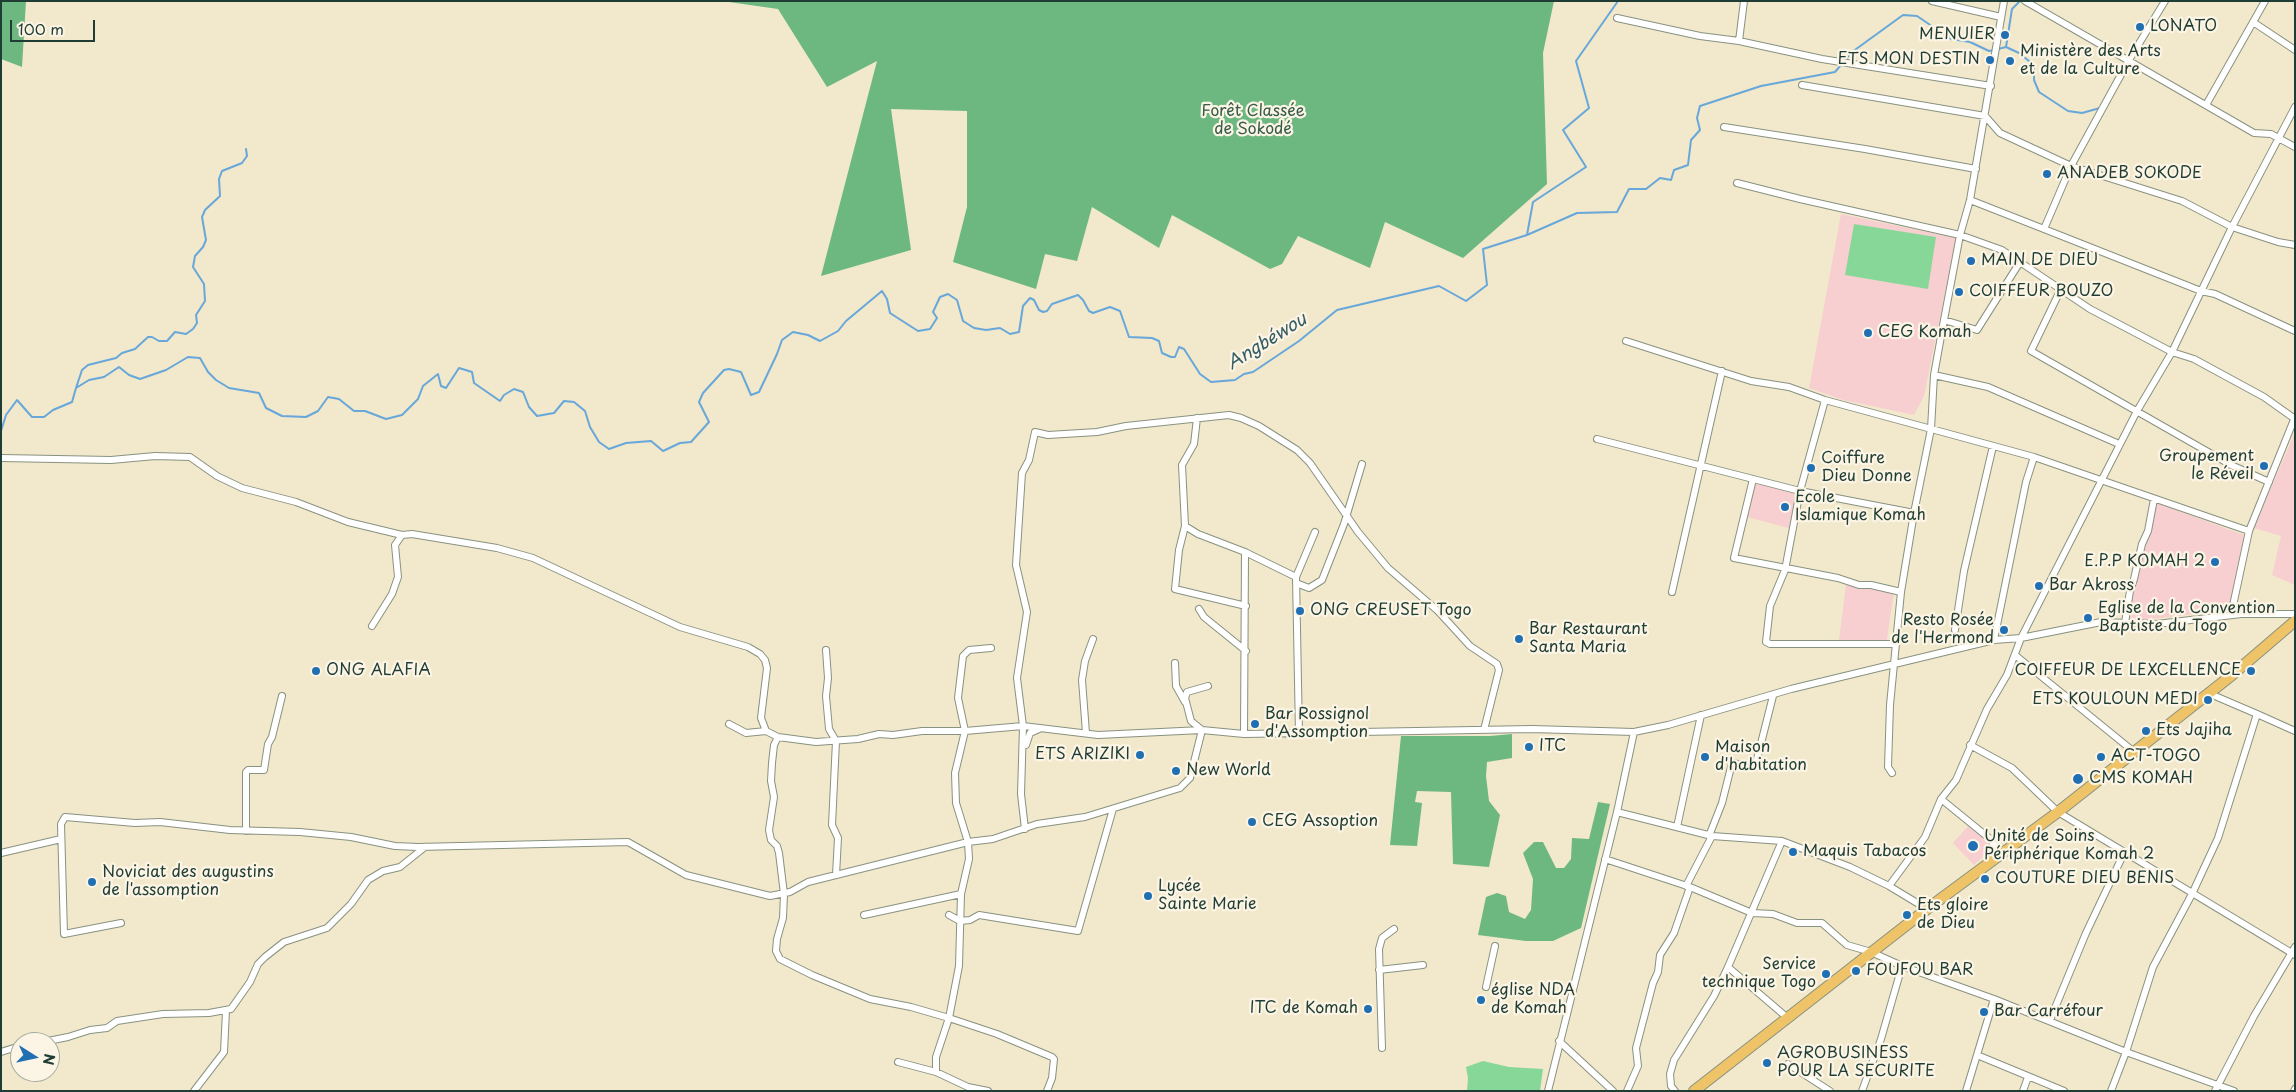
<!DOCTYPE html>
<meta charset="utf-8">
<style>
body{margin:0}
#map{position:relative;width:2296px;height:1092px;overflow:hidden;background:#f2e8cb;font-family:"Playpen Sans",sans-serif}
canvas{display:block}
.frame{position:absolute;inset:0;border:2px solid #1f3d34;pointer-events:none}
.north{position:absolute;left:10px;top:1032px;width:50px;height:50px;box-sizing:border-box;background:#fcf5e5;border:1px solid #a4ab9e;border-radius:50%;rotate:100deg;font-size:14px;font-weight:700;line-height:20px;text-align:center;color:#1f3d34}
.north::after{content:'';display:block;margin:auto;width:18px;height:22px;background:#1f6fb2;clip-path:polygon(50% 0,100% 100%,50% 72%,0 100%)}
.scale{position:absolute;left:10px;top:20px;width:85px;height:22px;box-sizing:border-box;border:2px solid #1f3d34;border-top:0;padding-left:6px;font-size:15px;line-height:18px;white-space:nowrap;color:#1f3d34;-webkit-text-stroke:4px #fcf5e5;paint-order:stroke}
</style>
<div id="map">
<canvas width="2296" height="1092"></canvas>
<div class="frame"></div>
<div class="north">N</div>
<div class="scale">100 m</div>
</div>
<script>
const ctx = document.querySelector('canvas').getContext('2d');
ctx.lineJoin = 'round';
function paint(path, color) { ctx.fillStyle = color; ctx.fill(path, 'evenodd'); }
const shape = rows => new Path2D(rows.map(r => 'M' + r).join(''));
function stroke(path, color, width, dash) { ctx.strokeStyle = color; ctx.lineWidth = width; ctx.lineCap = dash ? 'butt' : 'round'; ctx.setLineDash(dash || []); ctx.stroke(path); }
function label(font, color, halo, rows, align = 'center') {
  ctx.font = font + ' "Playpen Sans",sans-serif'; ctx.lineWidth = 4.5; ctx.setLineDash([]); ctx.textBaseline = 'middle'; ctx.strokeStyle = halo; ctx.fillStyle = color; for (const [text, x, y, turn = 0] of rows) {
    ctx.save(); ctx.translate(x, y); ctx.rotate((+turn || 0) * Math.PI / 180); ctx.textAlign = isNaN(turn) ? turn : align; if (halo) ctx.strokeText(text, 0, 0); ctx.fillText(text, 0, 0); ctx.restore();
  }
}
paint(shape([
 [1841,214,1956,238,1924,396,1914,415,1843,400,1809,388],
 [2295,432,2295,585,2272,575,2281,536,2254,528],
 [1755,483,1796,493,1789,528,1747,517],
 [2157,503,2244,535,2229,610,2126,622],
 [1846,585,1894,591,1887,640,1839,640],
 [1969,825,1993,848,1974,865,1953,843]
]), '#f7cfd0');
paint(shape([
 [1854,224,1936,237,1928,289,1845,275],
 [1483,1061,1509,1067,1543,1069,1540,1091,1467,1091,1468,1078,1466,1067]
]), '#87d898');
paint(shape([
 [1,1,26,1,22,67,1,59],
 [722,1,1554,1,1543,53,1547,184,1463,258,1385,222,1370,268,1298,236,1282,264,1270,269,1172,215,1159,248,1092,207,1077,261,1045,254,1036,289,953,262,967,207,967,111,891,109,911,250,821,276,877,61,827,87,778,9],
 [1512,734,1512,758,1487,762,1486,776,1489,801,1500,815,1489,867,1453,864,1451,792,1417,791,1415,802,1422,803,1417,846,1390,845,1401,736,1490,736],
 [1598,802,1610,804,1581,928,1553,941,1526,941,1478,935,1486,897,1497,893,1506,896,1509,912,1525,919,1531,910,1533,879,1523,853,1534,842,1543,842,1556,868,1564,868,1571,859,1572,838,1589,839]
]), '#6db880');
stroke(shape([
 [2006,47,2019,53,2034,65,2034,80,2039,92,2068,111,2082,113,2100,108],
 [1998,49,2006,47,2012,9,2020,1],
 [1844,61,1852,52,1903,15,1917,16,1951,39,1970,42,1989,51,1994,50],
 [1527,235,1577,213,1617,212,1629,189,1646,189,1660,178,1671,180,1674,170,1688,165,1691,140,1700,130,1697,118,1700,106,1761,86,1835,72,1841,65],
 [76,388,82,370,88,365,116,358,122,353,135,349,148,337,152,337,159,341,167,341,175,332,186,334,193,329,197,323,196,315,205,301,204,284,193,267,195,256,203,247,206,240,202,217,205,210,220,196,219,179,222,171,242,163,247,156,246,149],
 [1,431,6,415,17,400,32,417,44,417,53,410,72,402,76,388,89,380,104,377,119,367,129,375,140,379,166,370,188,357,200,358,208,372,216,380,229,388,259,393,266,408,282,416,306,417,318,411,328,397,339,399,354,411,365,411,386,419,402,415,418,399,423,386,438,374,441,386,446,388,459,368,472,372,474,383,500,401,504,395,514,389,523,392,529,407,537,416,554,413,564,401,574,402,585,411,590,427,599,442,609,449,626,443,651,441,663,451,680,443,691,442,709,422,699,402,703,393,724,370,729,369,741,372,751,395,759,392,777,354,782,340,793,332,808,335,820,341,838,331,846,321,882,291,887,299,890,313,918,331,930,329,937,318,933,312,940,297,948,294,957,300,963,321,974,328,986,330,1000,328,1010,334,1019,332,1023,306,1030,298,1034,300,1039,310,1043,312,1047,311,1052,304,1078,295,1083,300,1089,311,1093,313,1110,307,1120,311,1129,337,1152,338,1159,341,1162,353,1171,357,1175,357,1179,347,1184,349,1200,374,1211,382,1235,380,1244,374,1253,372,1299,341,1337,310,1439,286,1466,301,1487,285,1483,249,1527,235,1533,202,1586,167,1563,130,1589,108,1576,61,1618,1]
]), '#67a7da', 2);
const street = shape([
 [1932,1,2001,17],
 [2025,1,2254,133,2271,134,2295,147],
 [1617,18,1700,36,1739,41,1822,59,1991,86],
 [2253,22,2295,50],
 [1739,41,1744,1],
 [1802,85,1985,116,2000,133,2071,166,2182,201,2232,227,2278,242,2295,245],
 [2206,105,2265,1],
 [1724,127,1865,149,1976,169],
 [1737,183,1800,199,1960,235,2002,250,2090,309,2172,352,2194,359,2264,397,2295,419],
 [1970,200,2044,229,2071,166,2129,60,2165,1],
 [2044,229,2201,291,2215,294,2295,331],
 [2060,291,2031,351,2231,465,2269,482],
 [1944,320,1977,330,2020,262],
 [1626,341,1751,381,1789,387,1825,400,2034,457,2249,531],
 [1934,375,1988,387,2119,444],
 [1825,400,1800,491,1785,570,1770,606,1766,642,1770,644,1895,644],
 [1197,418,1194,444,1182,465,1185,526,1179,550,1175,589,1246,606],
 [1597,439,1800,491,1914,513],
 [1,458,111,460,155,456,190,457,217,476,242,488,296,502,348,522,402,535],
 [1753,479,1734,558,1838,578,1859,585,1871,585,1901,592],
 [1185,526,1198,534,1245,552,1296,577,1299,734],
 [1296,577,1315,532],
 [1296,583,1309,588,1322,580,1344,524,1362,464],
 [1672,592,1722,371],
 [1199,609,1204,617,1246,651],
 [2231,615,2249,531,2295,417],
 [2125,623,2130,591,2134,579,2142,544,2148,531,2154,499],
 [372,626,392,594,398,577,395,545,402,535,412,534,497,548,533,558,680,627,748,647,760,654,765,660,767,668,761,718,766,731,778,737,816,742,858,739,879,734,893,735,922,731,965,731,1023,726,1098,735,1202,730,1244,734,1532,729,1634,732,1668,725,1791,689,1994,640,2021,638,2101,622,2157,624,2241,614,2295,614],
 [1955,630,1964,571,1993,446],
 [1994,640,2026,482,2034,457],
 [826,650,828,678,826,696,829,729,836,741,832,825,838,838,836,875],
 [2015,655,2133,751],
 [1175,663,1176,686,1185,702],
 [2208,693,2257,714,2218,838,2192,894,2153,967,2126,1052,2234,1091],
 [2257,714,2295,731],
 [729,724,746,733,766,731],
 [1086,733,1082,680,1085,661,1093,639],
 [1244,734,1245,552],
 [778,737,774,745,772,763,771,781,774,797,769,830,771,840,777,846,779,853,784,894,783,918,777,939,776,951,780,959,812,975,870,999,911,1007,949,1018,997,1034,1052,1057,1054,1059,1052,1078,1047,1091],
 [1026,745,1030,733,1039,729],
 [1970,745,2012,768,2058,812,2295,955],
 [1892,773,1888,767,1890,705,1901,592,1914,513,1931,429,1934,375,1944,320,1960,235,1970,200,2004,1],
 [1941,799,1989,838,2002,854],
 [1617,812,1712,836,1782,841,1850,867,1889,886,1927,909],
 [1677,827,1701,715],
 [1025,829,1021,794,1023,726,1017,678,1027,612,1016,565,1022,473,1029,460,1035,432,1048,435,1097,432,1126,426,1229,415,1241,418,1259,426,1297,450,1310,463,1358,532,1388,568,1438,611,1470,646,1497,664,1499,670,1484,730],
 [246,831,246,772,248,770,264,770,268,744,272,737,282,696],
 [1709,836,1722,803,1732,763,1755,767,1773,696],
 [1,853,61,839],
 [1605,859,1690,887,1752,913,1773,914,1797,923,1822,923,1847,945,1871,952,1902,966,1994,999,2126,1052,2111,1091],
 [1686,886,1712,836],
 [1889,886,1925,837,1941,799,1956,780,1987,709,2007,675,2021,638,2137,411,2172,352,2232,227,2295,107],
 [864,915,961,894],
 [949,915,960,921,970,920,979,915,1078,931,1113,809],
 [121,923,64,934,61,824,65,817,135,823,160,822,230,830,300,832,351,837,395,846,418,847,628,842,686,875,770,896,790,892,808,882,968,842,993,839,1037,824,1085,817,1180,788,1190,778,1202,730,1191,721,1185,698,1187,692,1208,686],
 [1728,967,1783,1014],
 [1379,970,1423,965],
 [1486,987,1495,946],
 [2050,1020,2086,933,2124,853],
 [1559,1041,1613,1091],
 [43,1042,68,1037,90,1030,107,1028,117,1021,163,1014,209,1013,231,1009,250,982,258,964,265,957,284,942,327,928,351,904,368,880,383,871,400,867,425,847],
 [1382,1048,1379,949,1382,938,1394,929],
 [1,1052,20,1046],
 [1977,1055,2064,1091],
 [898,1062,936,1072,968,1087,988,1091],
 [1788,1064,1830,1091],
 [936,1072,936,1057,949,1018,959,966,961,894,969,859,968,842,956,803,955,773,965,731,958,698,963,656,969,650,991,648],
 [194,1091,224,1052,226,1011],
 [1548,1091,1617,812,1634,732],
 [1627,1091,1638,1066,1636,1048,1653,983,1658,972,1660,955,1674,933,1690,887],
 [1675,1091,1671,1086,1670,1074,1674,1060,1714,996,1728,967,1782,841],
 [1862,1091,1881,1039,1902,966],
 [1966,1091,1994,999],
 [2023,1091,2028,1077],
 [2215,1091,2254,1016,2295,947],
 [2294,1091,2295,1089]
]);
const primary = shape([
 [1694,1091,1927,909,2058,812,2232,675,2295,621]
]);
stroke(street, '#889280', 8);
stroke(primary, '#889280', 12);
stroke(street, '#fff', 6);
stroke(primary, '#efc469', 10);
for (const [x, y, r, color] of [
 [2140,27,5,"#1f6fb2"],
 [2005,35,5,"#1f6fb2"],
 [1990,60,5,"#1f6fb2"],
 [2010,61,5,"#1f6fb2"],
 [2047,174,5,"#1f6fb2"],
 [1971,261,5,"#1f6fb2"],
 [1959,292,5,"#1f6fb2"],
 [1868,333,5,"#1f6fb2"],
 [2264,466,5,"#1f6fb2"],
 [1811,468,5,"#1f6fb2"],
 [1785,507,5,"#1f6fb2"],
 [2215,562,5,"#1f6fb2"],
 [2039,586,5,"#1f6fb2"],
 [1300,611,5,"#1f6fb2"],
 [2088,618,5,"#1f6fb2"],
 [2004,630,5,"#1f6fb2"],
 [1519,639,5,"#1f6fb2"],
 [316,671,5,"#1f6fb2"],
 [2251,671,5,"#1f6fb2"],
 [2208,700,5,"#1f6fb2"],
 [1255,724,5,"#1f6fb2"],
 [2146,731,5,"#1f6fb2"],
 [1529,747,5,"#1f6fb2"],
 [1140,755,5,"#1f6fb2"],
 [1705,757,5,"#1f6fb2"],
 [2101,757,5,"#1f6fb2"],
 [1176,771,5,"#1f6fb2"],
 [2078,779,6,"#1f6fb2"],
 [1252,822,5,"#1f6fb2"],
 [1973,846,6,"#1f6fb2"],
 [1793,852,5,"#1f6fb2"],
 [1985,879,5,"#1f6fb2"],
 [92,882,5,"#1f6fb2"],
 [1148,896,5,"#1f6fb2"],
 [1907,915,5,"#1f6fb2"],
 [1856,971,5,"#1f6fb2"],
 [1826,974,5,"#1f6fb2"],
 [1481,1000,5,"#1f6fb2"],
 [1368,1009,5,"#1f6fb2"],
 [1984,1012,5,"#1f6fb2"],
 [1767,1063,5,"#1f6fb2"]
]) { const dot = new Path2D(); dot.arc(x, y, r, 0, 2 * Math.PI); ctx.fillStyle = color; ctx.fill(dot); stroke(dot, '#fcf5e5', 2); }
label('16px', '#1f3d34', '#fcf5e5', [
 ["LONATO",2150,27],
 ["MENUIER",1995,35,"right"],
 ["Ministère des Arts",2020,52],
 ["et de la Culture",2020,70],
 ["ETS MON DESTIN",1980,60,"right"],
 ["ANADEB SOKODE",2057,174],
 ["MAIN DE DIEU",1981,261],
 ["COIFFEUR BOUZO",1969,292],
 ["CEG Komah",1878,333],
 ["Groupement",2254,457,"right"],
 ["le Réveil",2254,475,"right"],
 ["Coiffure",1821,459],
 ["Dieu Donne",1821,477],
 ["Ecole",1795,498],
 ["Islamique Komah",1795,516],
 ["E.P.P KOMAH 2",2205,562,"right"],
 ["Bar Akross",2049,586],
 ["Eglise de la Convention",2098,609],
 ["Baptiste du Togo",2098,627],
 ["ONG CREUSET Togo",1310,611],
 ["Resto Rosée",1994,621,"right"],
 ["de l'Hermond",1994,639,"right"],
 ["Bar Restaurant",1529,630],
 ["Santa Maria",1529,648],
 ["ONG ALAFIA",326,671],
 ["COIFFEUR DE LEXCELLENCE",2241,671,"right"],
 ["ETS KOULOUN MEDI",2198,700,"right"],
 ["Bar Rossignol",1265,715],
 ["d'Assomption",1265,733],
 ["Ets Jajiha",2156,731],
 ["ITC",1539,747],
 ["Maison",1715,748],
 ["d'habitation",1715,766],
 ["ETS ARIZIKI",1130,755,"right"],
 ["ACT-TOGO",2111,757],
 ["New World",1186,771],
 ["CMS KOMAH",2089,779],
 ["CEG Assoption",1262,822],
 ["Unité de Soins",1984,837],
 ["Périphérique Komah 2",1984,855],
 ["Maquis Tabacos",1803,852],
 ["Noviciat des augustins",102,873],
 ["de l'assomption",102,891],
 ["COUTURE DIEU BENIS",1995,879],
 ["Lycée",1158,887],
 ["Sainte Marie",1158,905],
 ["Ets gloire",1917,906],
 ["de Dieu",1917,924],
 ["Service",1816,965,"right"],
 ["technique Togo",1816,983,"right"],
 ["FOUFOU BAR",1866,971],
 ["église NDA",1491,991],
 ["de Komah",1491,1009],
 ["ITC de Komah",1358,1009,"right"],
 ["Bar Carréfour",1994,1012],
 ["AGROBUSINESS",1777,1054],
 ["POUR LA SECURITE",1777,1072]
], 'left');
label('16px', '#345c48', '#fcf5e5', [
 ["Forêt Classée",1253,112],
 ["de Sokodé",1253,130]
]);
label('italic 18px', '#355d66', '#fcf5e5', [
 ["Angbéwou",1267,342,-32]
]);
</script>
